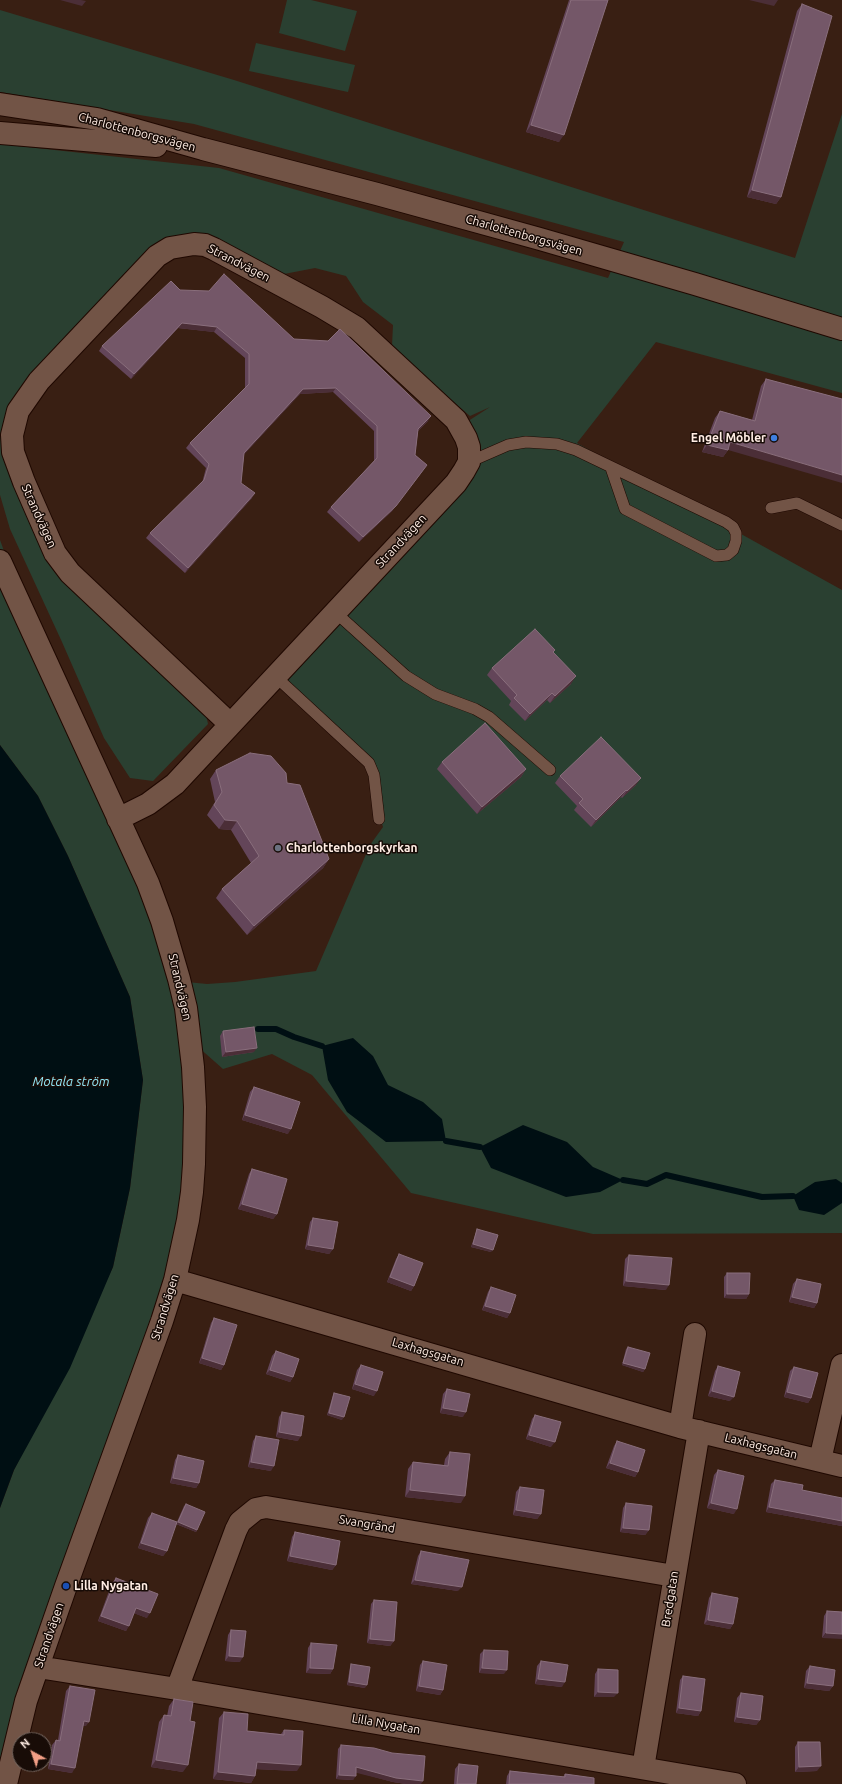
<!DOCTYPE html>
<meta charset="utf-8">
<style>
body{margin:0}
#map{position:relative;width:842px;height:1784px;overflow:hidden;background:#391f13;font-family:Ubuntu,sans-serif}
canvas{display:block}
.north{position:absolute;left:12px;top:1732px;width:40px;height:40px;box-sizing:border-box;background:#180c07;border:1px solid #74665f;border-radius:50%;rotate:320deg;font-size:11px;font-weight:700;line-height:16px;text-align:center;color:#ffede4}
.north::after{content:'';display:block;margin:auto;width:14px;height:18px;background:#f39f86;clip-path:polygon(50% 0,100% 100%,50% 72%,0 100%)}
</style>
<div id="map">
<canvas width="842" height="1784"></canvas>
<div class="north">N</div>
</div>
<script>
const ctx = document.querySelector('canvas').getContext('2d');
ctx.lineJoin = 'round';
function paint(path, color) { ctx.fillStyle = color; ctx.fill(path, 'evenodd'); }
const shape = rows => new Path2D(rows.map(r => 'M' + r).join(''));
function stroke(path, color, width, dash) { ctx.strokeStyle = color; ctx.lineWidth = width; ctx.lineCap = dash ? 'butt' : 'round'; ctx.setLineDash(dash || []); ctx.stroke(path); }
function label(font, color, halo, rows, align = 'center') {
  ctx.font = font + ' Ubuntu,sans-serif'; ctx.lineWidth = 3; ctx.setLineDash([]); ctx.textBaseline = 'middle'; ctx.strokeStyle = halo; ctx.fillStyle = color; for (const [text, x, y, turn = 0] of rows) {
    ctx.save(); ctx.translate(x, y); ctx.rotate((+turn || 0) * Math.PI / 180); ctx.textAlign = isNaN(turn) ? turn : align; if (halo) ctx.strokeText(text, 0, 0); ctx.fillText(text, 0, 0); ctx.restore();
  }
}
paint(shape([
 [287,0,311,0,357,11,345,51,279,33],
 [0,10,234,80,795,258,842,114,842,393,656,342,577,443,842,590,842,1233,593,1234,411,1193,312,1075,272,1054,223,1069,188,1038,187,1214,0,1784,0,1508,14,1470,113,1267,130,1188,143,1080,130,997,68,856,38,796,0,745,0,540,39,646,177,981,207,984,235,982,316,971,370,845,383,827,361,751,275,669,469,462,462,425,490,407,470,416,445,395,392,346,393,325,363,302,346,276,315,268,284,274,247,259,153,251,124,274,17,394,5,422,65,582,135,651,205,710,208,724,153,781,130,778,104,738,62,642,10,529,0,495,0,144,219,168,608,278,624,242,194,124,0,92],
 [256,43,355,65,348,92,249,71]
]), '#2a4031');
paint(shape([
 [0,745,38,796,68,856,130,997,143,1080,130,1188,113,1267,70,1368,14,1470,0,1508],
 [353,1038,373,1056,388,1085,423,1102,442,1119,446,1141,386,1142,347,1112,328,1080,322,1046],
 [523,1125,567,1142,593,1167,623,1180,600,1192,566,1197,491,1168,480,1147],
 [836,1179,842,1183,842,1203,824,1215,799,1210,793,1196,815,1182]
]), '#000f13');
stroke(shape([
 [258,1029,276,1029,294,1037,322,1046],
 [446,1141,480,1147],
 [623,1180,647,1184,666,1175,762,1197,793,1196]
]), '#000f13', 6);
const lane = shape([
 [469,462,508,445,526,442,557,444,576,450,726,522,733,527,736,533,736,541,733,550,727,555,716,556,625,509,611,468],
 [771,508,797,503,842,525],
 [335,612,406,676,435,694,475,709,489,717,550,770],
 [275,676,369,763,374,775,379,819]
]);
const street = shape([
 [0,561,148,883,162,921,179,979,186,1008,193,1067,195,1107,194,1164,192,1192,188,1220,175,1280,162,1321,66,1586,26,1701,6,1784],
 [118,819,148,804,175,784,456,483,464,471,469,462,469,447,466,438,456,420,357,328,322,307,214,249,205,245,194,244,170,248,157,256,39,381,18,411,12,435,13,452,24,482,55,553,70,573,230,724],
 [175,1280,680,1427,842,1466],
 [680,1427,695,1334],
 [820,1460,842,1365],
 [38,1667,177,1689,735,1784],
 [177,1689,236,1530,240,1522,256,1509,266,1507,674,1576],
 [643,1768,699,1431]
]);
const secondary = shape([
 [0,104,97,119,203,149,377,194,540,239,695,284,842,329],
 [0,133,156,146]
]);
stroke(lane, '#1f0801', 12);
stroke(street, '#1f0801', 24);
stroke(secondary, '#1f0801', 24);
stroke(lane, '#725446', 11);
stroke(street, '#725446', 22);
stroke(secondary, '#725446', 22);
paint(shape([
 [569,0,608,0,559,142,526,132],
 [802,4,781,197,776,204,747,197,797,11],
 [180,290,294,339,428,421,418,431,415,455,427,465,392,511,359,542,327,512,331,507,374,461,374,431,333,392,300,394,244,454,241,483,252,498,185,573,146,538,150,533,202,483,206,468,186,448,190,443,245,388,245,358,214,332,178,328,131,379,99,351,102,346],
 [766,379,842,399,728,450,723,457,702,452,715,418,720,411,752,420,761,386],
 [553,652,571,684,550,703,547,700,525,721,509,705,511,701,487,675,492,668],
 [442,762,526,769,521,777,477,814,437,769],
 [216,770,287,783,329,859,323,868,247,935,216,898,222,889,251,863,231,830,219,829,207,815,215,802,210,779],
 [560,776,636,785,622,798,621,797,591,827,574,810,577,806,555,783],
 [223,1031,254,1052,222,1057,220,1036],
 [254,1087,288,1134,242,1120,250,1092],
 [252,1169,277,1214,273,1219,238,1209,249,1174],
 [313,1218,333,1249,329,1254,305,1249,310,1222],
 [477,1229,491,1252,471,1247],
 [399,1254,414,1286,411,1291,387,1282,396,1259],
 [629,1255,666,1290,623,1286,625,1259],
 [727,1273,749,1294,746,1299,724,1298,724,1277],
 [797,1279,817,1303,814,1308,789,1302,793,1284],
 [491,1287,510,1313,507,1318,482,1310,488,1292],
 [214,1318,224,1365,221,1370,199,1363,211,1323],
 [628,1347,645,1369,643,1372,622,1365,626,1349],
 [276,1351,293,1377,290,1382,266,1374,272,1356],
 [361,1365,374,1396,352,1389,357,1370],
 [718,1366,730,1401,708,1396,715,1371],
 [794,1367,811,1398,808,1403,784,1397,790,1371],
 [447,1389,463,1417,440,1413,443,1394],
 [334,1393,342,1420,327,1415,333,1395],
 [282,1412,298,1441,276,1437,279,1417],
 [535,1415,551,1447,526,1439,532,1419],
 [256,1436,271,1471,248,1467,253,1441],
 [617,1441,638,1472,635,1477,606,1468,614,1446],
 [450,1452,461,1503,405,1497,408,1469,413,1462,444,1465,445,1459],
 [178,1455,199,1483,196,1488,170,1483,175,1460],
 [718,1470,734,1514,707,1508,714,1475],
 [775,1480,802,1490,842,1498,842,1526,766,1512,771,1484],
 [520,1487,541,1514,537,1519,513,1515,516,1492],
 [626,1503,649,1530,645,1535,620,1532,623,1508],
 [186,1504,197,1530,196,1532,176,1524,184,1506],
 [152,1513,167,1551,163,1556,138,1548,148,1518],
 [295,1532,336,1565,332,1570,287,1561,292,1537],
 [421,1551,458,1591,411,1584,418,1556],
 [116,1578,147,1618,134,1613,126,1631,98,1621,112,1583],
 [712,1593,733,1624,730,1629,704,1624,709,1598],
 [374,1600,394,1641,390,1646,367,1643,371,1604],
 [827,1611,842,1612,822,1638,824,1616],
 [231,1630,240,1662,225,1661,228,1635],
 [311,1643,333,1669,330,1674,306,1673,308,1648],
 [484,1650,504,1674,479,1673,480,1654],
 [423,1661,443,1690,440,1695,416,1691,420,1665],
 [541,1661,562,1687,535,1684,537,1666],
 [351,1664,365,1688,347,1685,350,1667],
 [810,1666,833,1686,829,1691,804,1688,806,1671],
 [598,1669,614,1697,594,1697,595,1674],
 [683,1676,701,1711,698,1716,676,1713,680,1680],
 [70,1686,86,1726,83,1726,72,1773,48,1769,52,1745,56,1740,58,1740,66,1691],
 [741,1693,760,1720,756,1725,734,1722,737,1698],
 [174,1699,183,1772,151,1767,159,1722,164,1715,167,1716,169,1706],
 [224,1712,247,1731,281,1734,284,1730,297,1771,256,1769,255,1776,251,1783,213,1779,219,1718],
 [798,1742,817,1771,795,1772,795,1747],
 [341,1745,421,1784,406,1784,393,1782,356,1772,353,1780,336,1779,338,1749],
 [459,1764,476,1784,454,1784,455,1769],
 [510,1771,563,1777,565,1774,594,1784,506,1784,507,1776]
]), '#634559');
paint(shape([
 [60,0,81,0,86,1,82,6],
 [749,0,778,0,774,6],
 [531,125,564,135,559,142,526,132],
 [752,190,781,197,776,204,747,197],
 [182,323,217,327,214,332,178,328,131,379,134,374],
 [336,388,333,392,300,394,241,458,244,453,303,389],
 [431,416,428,421,415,434,418,429],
 [730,442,842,475,842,483,728,450,723,457,702,452,707,445],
 [427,465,392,511,359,542,363,537],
 [255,493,252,498,185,573,188,568],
 [576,676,571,684,550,703,555,696],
 [552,693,547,700,525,721,530,714],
 [526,769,521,777,477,814,482,807],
 [641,778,636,785,622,798,627,791],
 [626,790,621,797,591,827,596,820],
 [225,820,237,821,231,830,219,829],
 [329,859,323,868,247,935,254,926],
 [257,1048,254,1052,222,1057,226,1052],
 [245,1115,291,1129,288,1134,242,1120],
 [242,1204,277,1214,273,1219,238,1209],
 [473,1244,493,1250,491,1252,471,1247],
 [308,1245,333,1249,329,1254,305,1249],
 [390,1277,414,1286,411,1291,387,1282],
 [626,1281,669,1285,666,1290,623,1286],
 [727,1294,749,1294,746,1299,724,1298],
 [792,1297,817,1303,814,1308,789,1302],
 [485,1306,510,1313,507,1318,482,1310],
 [202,1358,224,1365,221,1370,199,1363],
 [623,1363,645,1369,643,1372,622,1365],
 [270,1370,293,1377,290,1382,266,1374],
 [355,1384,377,1391,374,1396,352,1389],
 [712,1391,734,1397,730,1401,708,1396],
 [787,1392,811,1398,808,1403,784,1397],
 [443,1408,466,1412,463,1417,440,1413],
 [329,1413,344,1417,342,1420,327,1415],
 [279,1432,301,1436,298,1441,276,1437],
 [529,1435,555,1442,551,1447,526,1439],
 [251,1462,274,1466,271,1471,248,1467],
 [610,1463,638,1472,635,1477,606,1468],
 [173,1478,199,1483,196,1488,170,1483],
 [410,1490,465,1496,461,1503,405,1497],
 [711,1503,737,1509,734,1514,707,1508],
 [769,1507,842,1521,842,1526,766,1512],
 [516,1510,541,1514,537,1519,513,1515],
 [178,1522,197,1530,196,1532,176,1524],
 [623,1528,649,1530,645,1535,620,1532],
 [141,1543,167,1551,163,1556,138,1548],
 [290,1556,336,1565,332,1570,287,1561],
 [415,1580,462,1587,458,1591,411,1584],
 [136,1608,150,1613,147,1618,133,1613],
 [101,1616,129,1626,126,1631,98,1621],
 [708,1620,733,1624,730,1629,704,1624],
 [826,1633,842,1634,842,1639,822,1638],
 [370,1639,394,1641,390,1646,367,1643],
 [229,1656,243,1657,240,1662,225,1661],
 [310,1668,333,1669,330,1674,306,1673],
 [482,1668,507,1670,504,1674,479,1673],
 [538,1679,565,1682,562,1687,535,1684],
 [349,1682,367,1685,365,1688,347,1685],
 [807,1683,833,1686,829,1691,804,1688],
 [419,1686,443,1690,440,1695,416,1691],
 [598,1692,618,1693,614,1697,594,1697],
 [679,1708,701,1711,698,1716,676,1713],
 [737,1717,760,1720,756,1725,734,1722],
 [84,1721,89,1722,86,1726,81,1726],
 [156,1760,188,1765,183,1772,151,1767],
 [257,1762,301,1765,297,1771,252,1769],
 [51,1764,75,1768,72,1773,48,1769],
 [821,1766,817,1771,795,1772,799,1767],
 [356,1767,423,1781,421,1784,406,1784,393,1782,353,1772],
 [218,1772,255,1776,251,1783,213,1779],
 [339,1775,356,1776,353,1780,336,1779]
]), '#4b2e37');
const building = shape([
 [571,0,608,0,564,135,531,125,571,0],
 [802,4,832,16,781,197,752,190,802,4],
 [224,274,294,339,328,341,340,329,431,416,418,429,415,455,427,465,396,506,363,537,331,507,377,458,377,426,336,388,303,389,244,453,241,483,255,493,188,568,150,533,204,480,209,464,190,443,249,384,249,354,217,327,182,323,134,374,102,346,171,281,180,290,209,291,224,274],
 [766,379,842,399,842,475,730,442,728,450,707,445,720,411,755,421,766,379],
 [535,629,555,650,553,652,576,676,555,696,552,693,530,714,514,698,517,695,492,668,535,629],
 [485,723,526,769,482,807,442,762,485,723],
 [601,737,641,778,627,791,626,790,596,820,579,803,583,799,560,776,601,737],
 [250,753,271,756,286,773,287,783,300,785,329,859,254,926,222,889,259,856,237,821,225,820,214,805,222,792,216,770,250,753],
 [254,1027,257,1048,226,1052,223,1031,254,1027],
 [254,1087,300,1102,291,1129,245,1115,254,1087],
 [252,1169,287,1179,277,1214,242,1204,252,1169],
 [313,1218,338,1222,333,1249,308,1245,313,1218],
 [477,1229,498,1235,493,1250,473,1244,477,1229],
 [399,1254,423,1263,414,1286,390,1277,399,1254],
 [629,1255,672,1258,669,1285,626,1281,629,1255],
 [727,1273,750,1273,749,1294,727,1294,727,1273],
 [797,1279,821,1284,817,1303,792,1297,797,1279],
 [491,1287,516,1295,510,1313,485,1306,491,1287],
 [214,1318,237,1325,224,1365,202,1358,214,1318],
 [628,1347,650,1353,645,1369,623,1363,628,1347],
 [276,1351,299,1359,293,1377,270,1370,276,1351],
 [361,1365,383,1372,377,1391,355,1384,361,1365],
 [718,1366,740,1372,734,1397,712,1391,718,1366],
 [794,1367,818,1373,811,1398,787,1392,794,1367],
 [447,1389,470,1394,466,1412,443,1408,447,1389],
 [334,1393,350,1397,344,1417,329,1413,334,1393],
 [282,1412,304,1416,301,1436,279,1432,282,1412],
 [535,1415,561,1422,555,1442,529,1435,535,1415],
 [256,1436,279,1440,274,1466,251,1462,256,1436],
 [617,1441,645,1450,638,1472,610,1463,617,1441],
 [450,1452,470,1454,465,1496,410,1490,413,1462,448,1466,450,1452],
 [178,1455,204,1461,199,1483,173,1478,178,1455],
 [718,1470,744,1476,737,1509,711,1503,718,1470],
 [775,1480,803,1485,802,1490,842,1498,842,1521,769,1507,775,1480],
 [520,1487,544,1490,541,1514,516,1510,520,1487],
 [626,1503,652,1506,649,1530,623,1528,626,1503],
 [186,1504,205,1512,197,1530,178,1522,186,1504],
 [152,1513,177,1522,167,1551,141,1543,152,1513],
 [295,1532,340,1541,336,1565,290,1556,295,1532],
 [421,1551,469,1560,462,1587,415,1580,421,1551],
 [116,1578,158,1594,150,1613,136,1608,129,1626,101,1616,116,1578],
 [712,1593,738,1598,733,1624,708,1620,712,1593],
 [374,1600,397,1602,394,1641,370,1639,374,1600],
 [827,1611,842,1612,842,1634,826,1633,827,1611],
 [231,1630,246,1631,243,1657,229,1656,231,1630],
 [311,1643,337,1645,333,1669,310,1668,311,1643],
 [484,1650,508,1651,507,1670,482,1668,484,1650],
 [423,1661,447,1665,443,1690,419,1686,423,1661],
 [541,1661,568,1665,565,1682,538,1679,541,1661],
 [351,1664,370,1667,367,1685,349,1682,351,1664],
 [810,1666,835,1670,833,1686,807,1683,810,1666],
 [598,1669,618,1670,618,1693,598,1692,598,1669],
 [683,1676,705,1679,701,1711,679,1708,683,1676],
 [70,1686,95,1690,89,1722,84,1721,75,1768,51,1764,56,1740,60,1741,70,1686],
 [741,1693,763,1696,760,1720,737,1717,741,1693],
 [174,1699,193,1702,190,1721,195,1722,188,1765,156,1760,164,1715,171,1716,174,1699],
 [224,1712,248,1714,247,1731,284,1735,284,1730,303,1731,301,1765,257,1762,255,1776,218,1772,224,1712],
 [798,1742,820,1742,821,1766,799,1767,798,1742],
 [341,1745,374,1748,392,1753,425,1756,423,1781,396,1778,356,1767,356,1776,339,1775,341,1745],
 [459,1764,478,1766,476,1784,457,1784,459,1764],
 [510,1771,565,1777,565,1774,594,1778,594,1784,509,1784,510,1771]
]);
paint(building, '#745768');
stroke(building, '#896e7c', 1);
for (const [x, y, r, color] of [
 [774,438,4,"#3f7fe0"],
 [278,848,4,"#6b7280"],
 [66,1586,4,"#1a4fb4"]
]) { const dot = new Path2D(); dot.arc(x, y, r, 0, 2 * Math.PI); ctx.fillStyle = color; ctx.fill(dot); stroke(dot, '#180c07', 1.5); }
label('12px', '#ffede4', '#180c07', [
 ["Charlottenborgsvägen",137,132,15],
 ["Charlottenborgsvägen",524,235,16],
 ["Strandvägen",239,263,27],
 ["Strandvägen",39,516,66],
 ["Strandvägen",401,541,-47],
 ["Strandvägen",180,987,77],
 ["Strandvägen",165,1307,-73],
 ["Laxhagsgatan",428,1352,16],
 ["Laxhagsgatan",761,1446,14],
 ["Svangränd",367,1524,10],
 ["Bredgatan",670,1599,-81],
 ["Strandvägen",49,1635,-71],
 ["Lilla Nygatan",386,1724,10]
]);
label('bold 12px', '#ffede4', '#180c07', [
 ["Engel Möbler",766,438,"right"],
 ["Charlottenborgskyrkan",286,848],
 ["Lilla Nygatan",74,1586]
], 'left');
label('italic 13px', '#93e9f8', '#180c07', [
 ["Motala ström",71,1082]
]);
</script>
